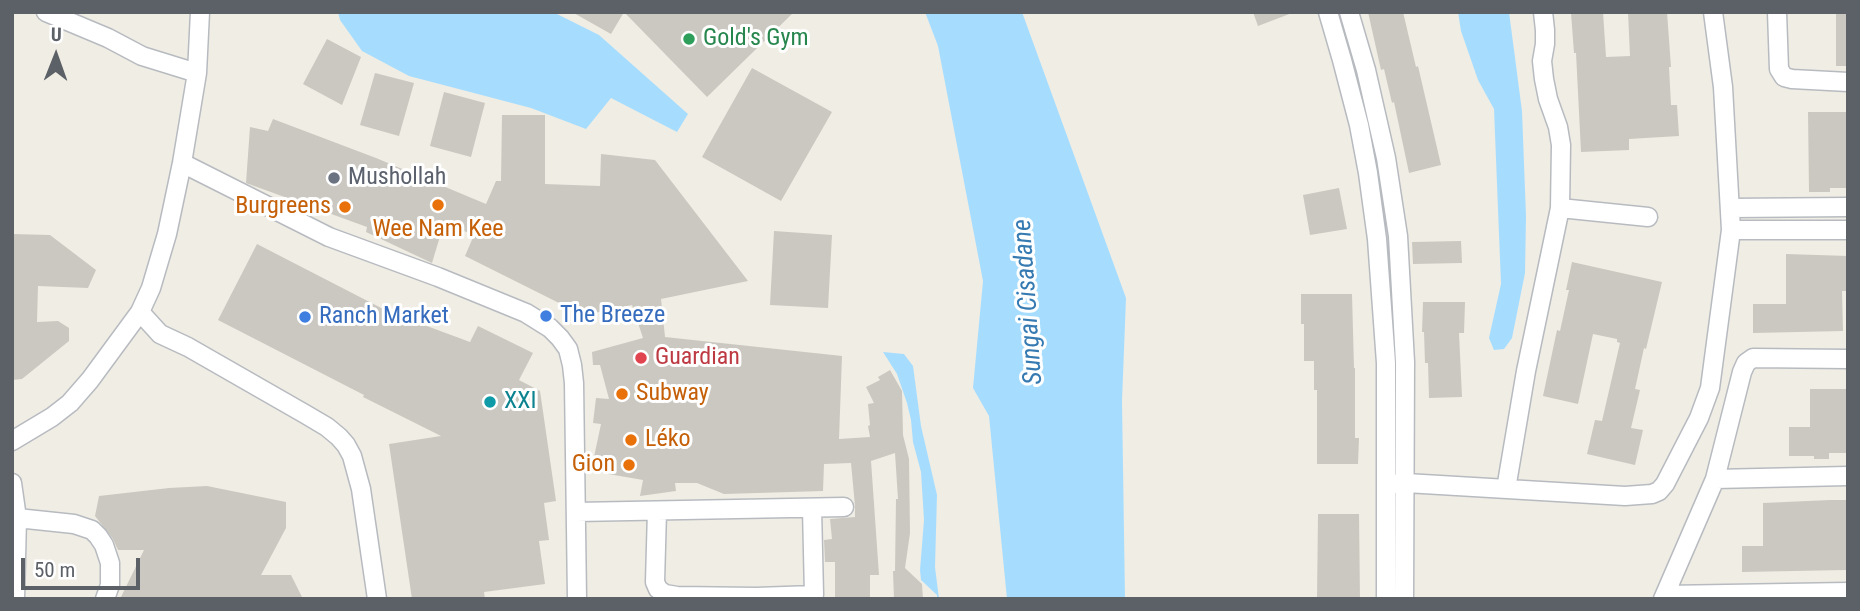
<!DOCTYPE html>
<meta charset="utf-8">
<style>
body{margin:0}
#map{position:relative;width:1860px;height:611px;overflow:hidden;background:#f0ede4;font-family:"Roboto Condensed",sans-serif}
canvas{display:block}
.frame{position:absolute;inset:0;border:14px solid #5c6167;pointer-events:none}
.north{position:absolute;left:21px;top:21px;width:70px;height:70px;-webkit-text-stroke:5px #fff;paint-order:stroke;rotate:1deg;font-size:19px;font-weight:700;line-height:28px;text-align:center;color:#5c6167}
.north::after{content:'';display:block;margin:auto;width:24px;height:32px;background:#5c6167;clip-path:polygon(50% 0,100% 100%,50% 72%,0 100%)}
.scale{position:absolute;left:21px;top:558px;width:119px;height:32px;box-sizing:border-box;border:4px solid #5c6167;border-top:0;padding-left:9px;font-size:21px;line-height:24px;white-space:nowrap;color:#5c6167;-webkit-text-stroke:5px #fff;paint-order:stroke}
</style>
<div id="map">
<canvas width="1860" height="611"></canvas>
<div class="frame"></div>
<div class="north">U</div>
<div class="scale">50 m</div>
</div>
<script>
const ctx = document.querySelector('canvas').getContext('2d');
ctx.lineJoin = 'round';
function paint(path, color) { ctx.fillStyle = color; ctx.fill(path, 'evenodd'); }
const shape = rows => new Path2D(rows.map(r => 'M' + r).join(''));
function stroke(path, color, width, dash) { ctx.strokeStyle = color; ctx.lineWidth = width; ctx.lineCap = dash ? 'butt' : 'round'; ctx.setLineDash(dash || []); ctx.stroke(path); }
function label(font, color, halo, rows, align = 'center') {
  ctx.font = font + ' "Roboto Condensed",sans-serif'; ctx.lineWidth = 6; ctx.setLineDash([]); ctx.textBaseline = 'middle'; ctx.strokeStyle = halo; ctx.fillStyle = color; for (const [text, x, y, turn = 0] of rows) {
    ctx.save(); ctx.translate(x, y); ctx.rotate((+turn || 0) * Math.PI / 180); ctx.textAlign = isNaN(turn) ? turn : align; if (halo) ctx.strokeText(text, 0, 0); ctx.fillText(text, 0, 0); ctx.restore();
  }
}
paint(shape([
 [338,12,553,12,599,35,688,114,677,132,611,98,586,129,531,108,409,76,362,51,340,20],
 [925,12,1022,12,1126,298,1122,401,1125,599,1007,599,989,416,973,388,983,281,938,46],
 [1458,12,1509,12,1522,111,1526,216,1525,273,1512,338,1504,349,1494,350,1489,338,1501,284,1494,109,1478,80,1461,31],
 [883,352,904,354,913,366,921,426,937,495,935,567,939,599,937,599,937,595,921,580,920,570,924,520,921,472,913,442,911,420,907,403,897,374]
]), '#a6ddff');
paint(shape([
 [572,12,624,12,611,34],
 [624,12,794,12,707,97],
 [1253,12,1292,12,1292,13,1258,26],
 [1368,12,1403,12,1416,67,1418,66,1441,165,1409,173,1394,102,1392,103,1384,69,1381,70],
 [1603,12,1606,57,1630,56,1628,12,1667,12,1671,67,1669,67,1671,105,1677,105,1679,136,1629,139,1629,150,1581,152,1576,53,1574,53,1571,13],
 [1836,12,1848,12,1848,66,1836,66],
 [327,39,361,57,342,105,303,84],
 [752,68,832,112,781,201,702,157],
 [375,73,414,83,399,136,360,125],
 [444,92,485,103,471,157,430,146],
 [1808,112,1848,112,1848,188,1830,188,1830,192,1809,192],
 [502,115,545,115,545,184,600,186,601,154,655,160,748,281,661,299,665,337,842,356,839,439,870,437,868,426,870,425,868,404,874,403,866,387,880,380,878,377,890,370,902,391,903,435,909,459,910,533,905,568,922,584,923,599,894,599,893,571,895,571,896,499,898,499,895,453,871,461,879,575,870,575,870,599,835,599,835,562,825,562,824,540,832,539,830,519,855,517,855,506,851,463,824,464,823,491,724,494,697,483,675,483,676,491,640,496,643,480,591,471,601,424,593,423,596,398,609,399,600,365,593,365,592,352,643,338,632,305,594,313,571,309,465,256,474,235,444,223,432,263,366,232,367,227,246,183,250,127,268,131,273,119,376,158,486,204,496,181,501,181],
 [1339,188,1347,229,1310,235,1303,195],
 [774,231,832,235,828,308,770,305],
 [12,234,50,235,96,270,88,288,38,286,37,322,58,321,69,328,69,341,22,379,12,380],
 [1461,241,1462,263,1413,264,1412,242],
 [257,244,389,312,470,342,478,326,533,353,519,380,540,391,556,501,544,503,549,540,539,541,545,584,484,592,485,599,412,599,389,444,441,436,363,397,364,395,218,320],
 [1786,254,1848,256,1848,291,1842,291,1843,331,1753,333,1753,304,1786,304],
 [1572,262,1662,282,1646,349,1644,348,1635,389,1640,390,1631,428,1643,430,1635,465,1587,454,1595,420,1602,421,1620,343,1617,342,1617,339,1593,334,1578,404,1543,396,1557,330,1560,331,1569,290,1566,290],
 [1301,294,1352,294,1354,368,1355,368,1355,438,1359,438,1358,464,1317,464,1317,390,1314,390,1314,361,1304,361,1304,324,1301,324],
 [1423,302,1465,302,1464,333,1459,333,1462,397,1429,398,1428,363,1425,363,1424,332,1422,332],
 [1810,389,1848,389,1848,453,1829,453,1829,459,1814,459,1814,456,1789,456,1789,427,1810,427],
 [207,486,286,502,286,528,261,575,291,575,303,599,120,599,144,550,118,550,113,539,95,516,99,496,169,488],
 [1830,500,1848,500,1846,570,1742,572,1742,546,1763,546,1763,503],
 [1318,514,1359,514,1360,599,1317,599]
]), '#cbc8c1');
const minor = shape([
 [46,12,108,38,142,56,197,73],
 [1328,12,1342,60,1359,125,1368,173,1377,239,1386,363,1386,599],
 [1349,12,1366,70,1386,158,1398,236,1405,362,1404,599],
 [1777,12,1779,69,1784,77,1792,79,1848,82],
 [182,163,329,237,438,277,526,313,550,328,560,338,568,349,572,365,574,383,577,599],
 [1560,208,1648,217],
 [1730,208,1848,207],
 [1731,230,1848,230],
 [140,312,160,334,188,347,305,414,327,427,339,437,346,445,352,456,361,489,377,599],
 [12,441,52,417,70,403,90,380,140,312,151,288,167,234,182,163,197,73,200,12],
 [1715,479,1848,476],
 [12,483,17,518,15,599],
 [1387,484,1406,483,1625,496,1652,494,1659,491,1665,484,1699,418,1710,388,1731,230,1723,87,1713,12],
 [1506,489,1526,371,1560,208,1561,145,1558,127,1548,99,1544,79,1542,61,1545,44,1545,30,1543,12],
 [657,511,655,582,658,589,665,594,677,596,756,597,814,595,812,508],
 [576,512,844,507],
 [17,518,74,524,92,530,98,536,104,545,110,563,110,585,105,599],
 [1666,595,1848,592],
 [1663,599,1715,479,1742,372,1746,363,1753,358,1848,359]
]);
stroke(minor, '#b7bbc0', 21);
stroke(minor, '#fff', 18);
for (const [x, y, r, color] of [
 [689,39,7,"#2e9e5b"],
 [334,178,7,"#6b7280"],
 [438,205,7,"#e8710a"],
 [345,207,7,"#e8710a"],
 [546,316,7,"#3f7fe0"],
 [305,317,7,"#3f7fe0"],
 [641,358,7,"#e0444e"],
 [622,394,7,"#e8710a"],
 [490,402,7,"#0f9aa8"],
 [631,440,7,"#e8710a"],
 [629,465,7,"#e8710a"]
]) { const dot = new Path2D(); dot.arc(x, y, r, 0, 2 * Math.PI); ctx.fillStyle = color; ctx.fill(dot); stroke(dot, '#fff', 2.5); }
label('24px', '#27864d', '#fff', [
 ["Gold's Gym",703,39]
], 'left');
label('24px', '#5b616d', '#fff', [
 ["Mushollah",348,178]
], 'left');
label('24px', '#c56008', '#fff', [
 ["Burgreens",331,207],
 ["Wee Nam Kee",438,230,"center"],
 ["Subway",636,394,"left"],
 ["Léko",645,440,"left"],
 ["Gion",615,465]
], 'right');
label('24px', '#366cbe', '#fff', [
 ["The Breeze",560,316],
 ["Ranch Market",319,317]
], 'left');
label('24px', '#be3a42', '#fff', [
 ["Guardian",655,358]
], 'left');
label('24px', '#0d838f', '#fff', [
 ["XXI",504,402]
], 'left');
label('italic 26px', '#367ab2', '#fff', [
 ["Sungai Cisadane",1029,302,-94]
]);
</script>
